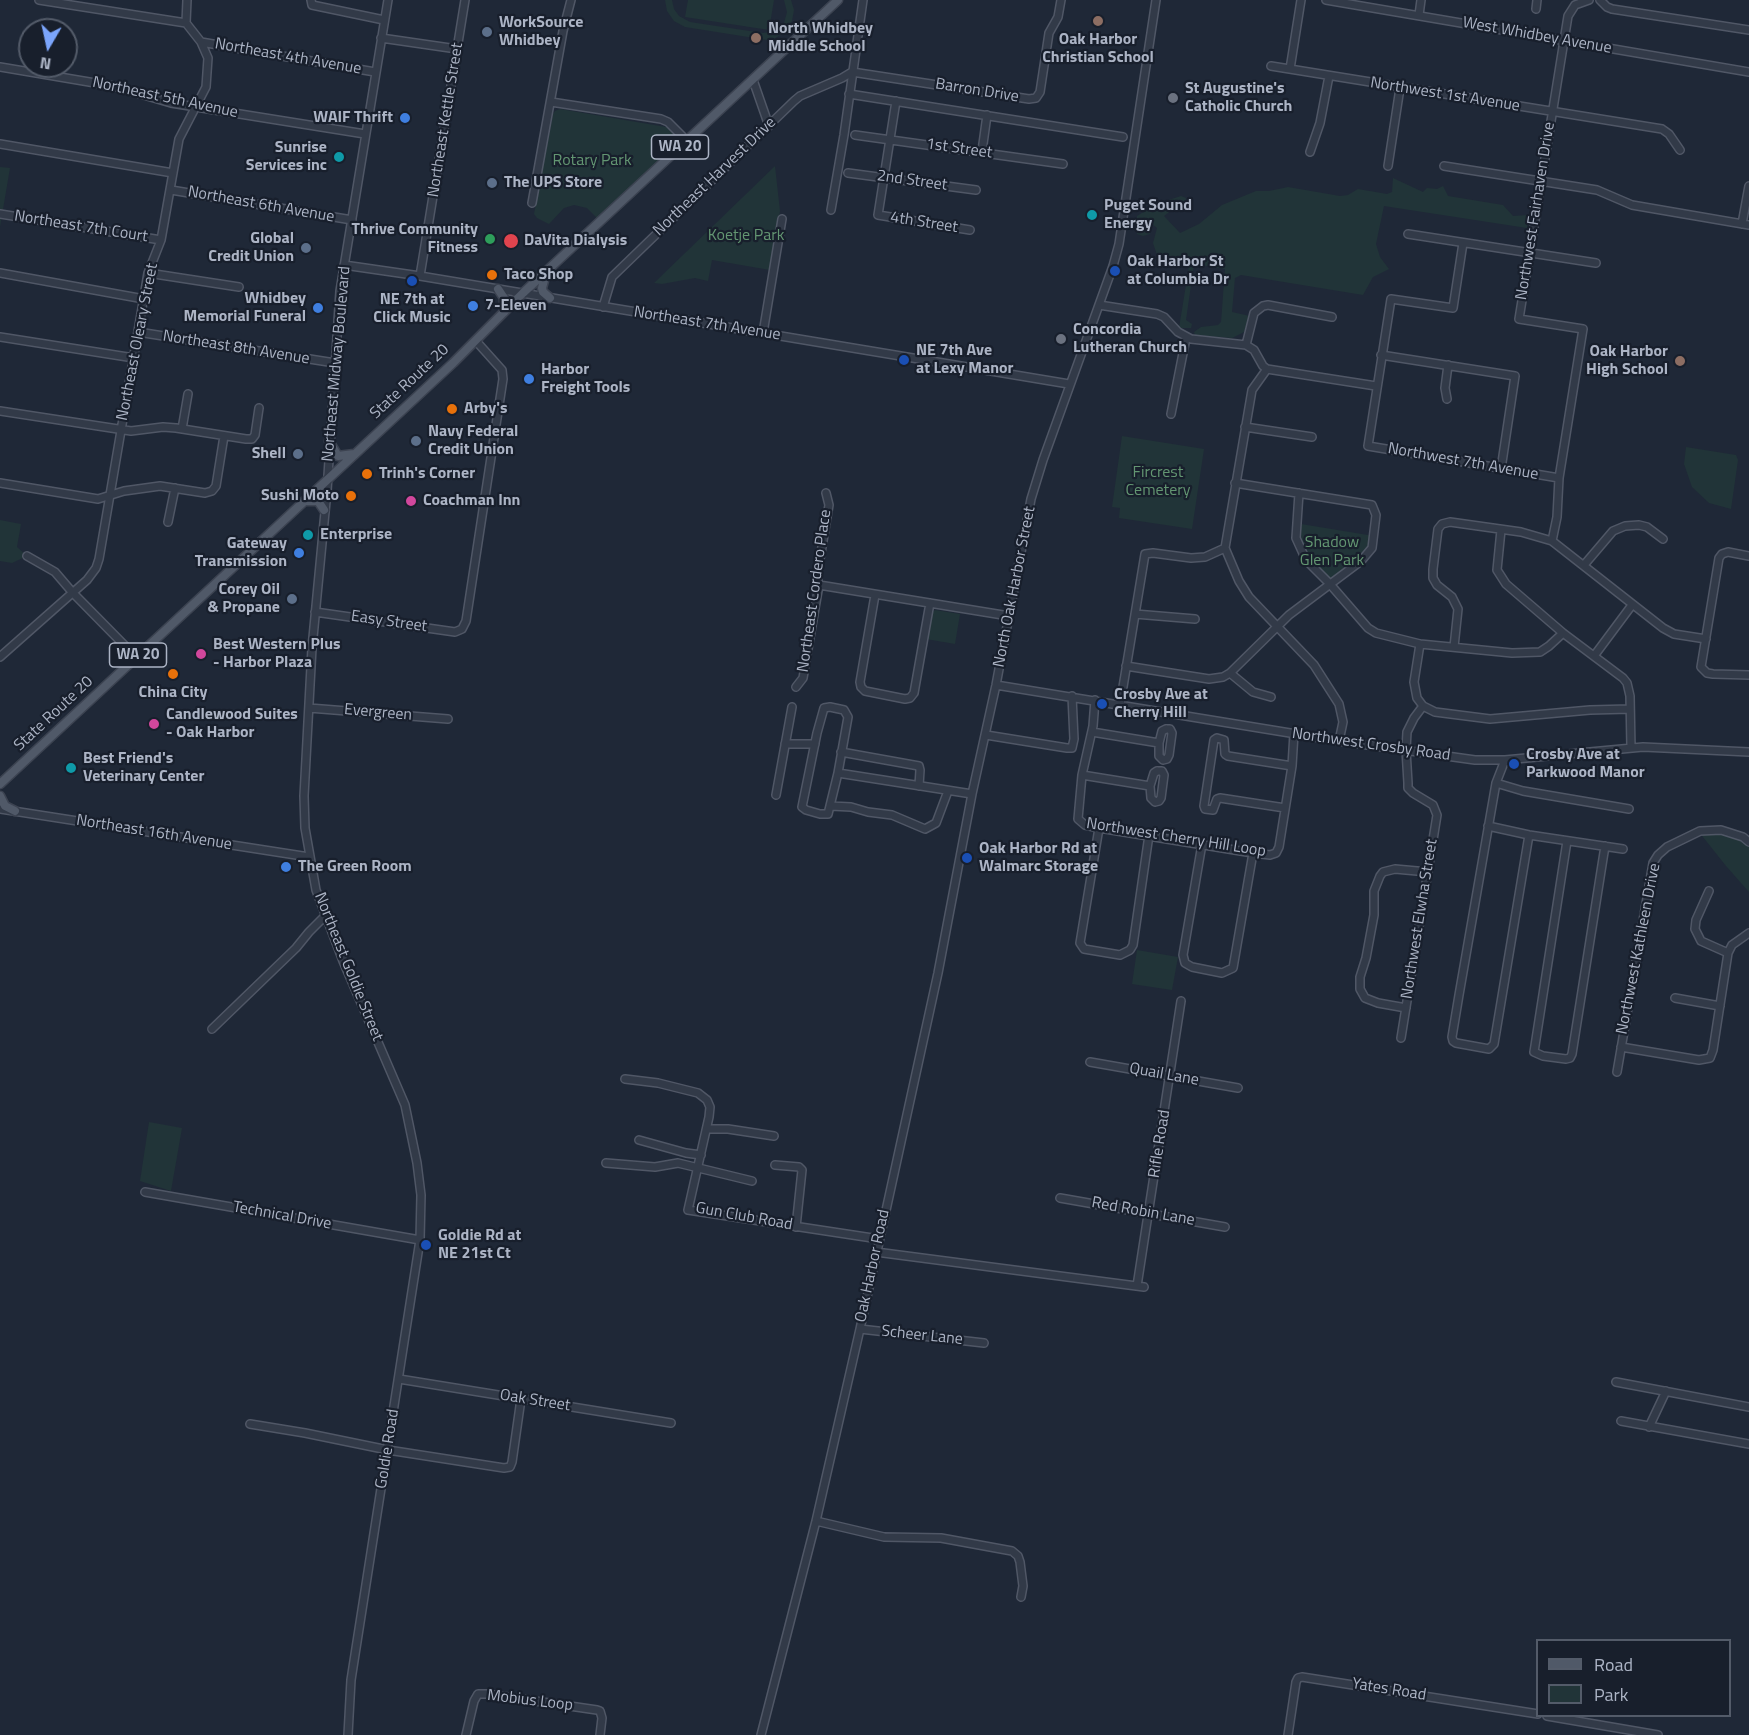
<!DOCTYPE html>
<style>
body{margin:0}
#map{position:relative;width:1749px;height:1735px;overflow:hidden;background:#1f2837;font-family:"Titillium Web",sans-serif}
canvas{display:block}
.legend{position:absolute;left:1536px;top:1639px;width:195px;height:78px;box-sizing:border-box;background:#181f2c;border:2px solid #535b69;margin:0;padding:8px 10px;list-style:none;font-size:18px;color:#acb4c5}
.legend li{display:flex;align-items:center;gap:12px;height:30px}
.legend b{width:30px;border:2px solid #535b69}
.north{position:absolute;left:18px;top:18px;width:60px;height:60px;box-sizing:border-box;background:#181f2c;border:2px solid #535b69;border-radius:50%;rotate:189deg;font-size:16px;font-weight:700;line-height:24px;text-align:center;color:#acb4c5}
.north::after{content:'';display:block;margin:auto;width:21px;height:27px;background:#7ba5fc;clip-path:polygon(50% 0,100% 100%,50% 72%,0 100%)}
</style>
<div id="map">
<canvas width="1749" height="1735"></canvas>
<ul class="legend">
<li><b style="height:8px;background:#505968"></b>Road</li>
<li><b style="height:16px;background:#213438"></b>Park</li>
</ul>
<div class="north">N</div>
</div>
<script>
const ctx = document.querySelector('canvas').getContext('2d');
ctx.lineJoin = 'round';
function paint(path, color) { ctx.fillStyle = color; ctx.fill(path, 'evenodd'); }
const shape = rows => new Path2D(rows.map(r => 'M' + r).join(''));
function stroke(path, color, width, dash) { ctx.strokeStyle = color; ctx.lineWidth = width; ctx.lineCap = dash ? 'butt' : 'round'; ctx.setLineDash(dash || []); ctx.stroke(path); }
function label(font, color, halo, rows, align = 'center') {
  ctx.font = font + ' "Titillium Web",sans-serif'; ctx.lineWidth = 4.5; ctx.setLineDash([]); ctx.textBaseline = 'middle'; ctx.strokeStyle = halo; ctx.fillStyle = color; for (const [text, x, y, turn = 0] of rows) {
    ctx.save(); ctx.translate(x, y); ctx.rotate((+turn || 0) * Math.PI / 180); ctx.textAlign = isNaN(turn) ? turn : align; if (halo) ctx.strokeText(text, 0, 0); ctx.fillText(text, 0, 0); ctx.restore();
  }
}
paint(shape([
 [665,0,672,0,674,9,679,16,690,22,763,33,774,31,784,23,787,12,784,0,791,0,794,10,792,21,786,31,774,39,767,40,685,27,674,21,667,11],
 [688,0,774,0,769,30,685,17],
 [560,109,666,127,678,136,679,143,597,218,587,208,574,205,564,208,549,224,537,218,534,214,553,114,555,111],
 [775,166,780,211,770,270,712,260,708,281,695,278,662,284,654,283],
 [0,167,10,168,0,227],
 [1393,178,1423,192,1427,188,1437,189,1443,186,1448,196,1503,205,1513,216,1528,215,1527,228,1384,206,1376,244,1380,257,1389,269,1373,277,1363,295,1241,275,1235,278,1232,312,1250,316,1244,332,1232,338,1195,335,1194,332,1201,327,1218,325,1221,322,1225,269,1194,264,1186,320,1192,324,1191,328,1179,328,1189,266,1159,261,1153,243,1157,228,1152,224,1146,223,1151,230,1150,234,1143,236,1137,234,1137,216,1156,204,1181,196,1186,198,1185,204,1181,208,1172,210,1164,216,1180,233,1199,224,1222,205,1256,191,1269,191,1288,187,1340,196,1348,195,1358,189,1387,194,1392,192],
 [1122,436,1204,449,1192,529,1119,518,1120,508,1112,507],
 [1686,447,1736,455,1738,460,1731,509,1709,503,1692,487,1684,464],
 [0,520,21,524,17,547,27,556,12,563,0,561],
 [1295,523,1374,536,1372,548,1329,583,1301,550],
 [935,610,960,614,955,644,926,639,930,614],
 [1710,830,1749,842,1749,892,1726,866,1699,832],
 [1137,950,1178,957,1172,990,1132,984],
 [149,1122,182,1128,171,1191,140,1181]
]), '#213438');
const minor = shape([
 [39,0,186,23],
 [311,0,312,5,384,20],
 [1326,0,1749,72],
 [1600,0,1607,7,1612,9,1749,30],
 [1536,9,1537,0],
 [1419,15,1421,0],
 [381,38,457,49],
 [201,42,375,72],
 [1271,66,1662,129,1669,134,1680,150],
 [0,67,113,86,171,103,365,134],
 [1290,69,1301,0],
 [852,72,1029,99,1036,98,1040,92,1049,33,1058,17,1061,0],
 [753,80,769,126],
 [849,94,1123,137],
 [896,101,878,215,970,230],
 [551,102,661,119,668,122,687,141],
 [855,135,1063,164],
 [0,144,173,173],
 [982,151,987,115],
 [1310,152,1320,123,1329,76],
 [1388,166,1400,88],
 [1444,166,1597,190,1632,205,1749,225],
 [848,173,976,190],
 [171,190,352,220],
 [532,203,563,31,571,0],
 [831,210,844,135,863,0],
 [0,214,161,240],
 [1742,224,1749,186],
 [1408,234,1596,263],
 [1463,243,1453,308,1391,299,1368,446,1559,478],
 [344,265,420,276,1069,384],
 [0,273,144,299],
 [148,273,239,287],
 [420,276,465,0],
 [1099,305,1157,314,1164,317,1178,332,1191,339,1246,345,1254,350,1263,366,1267,369,1376,386],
 [603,307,612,277,794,101,800,96,842,78,852,72],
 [138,332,335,363],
 [763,333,782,219],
 [0,337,134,358],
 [1246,345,1254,313,1263,306,1268,305,1332,317],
 [1381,355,1515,376,1501,469],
 [1267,369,1252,390,1225,548,1239,581,1249,597,1314,665,1339,704,1343,722,1339,741],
 [1447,399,1445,388,1448,365],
 [0,411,131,431,163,427,176,428,246,439,252,439,255,435,259,408],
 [1171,414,1186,338],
 [1245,427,1312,437],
 [182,429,188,394],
 [0,483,98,499,124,491,160,486,205,493,212,491,216,486,224,436],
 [1299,493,1296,538,1306,560,1329,583,1368,628,1376,633,1420,644,1512,653,1540,652,1549,646,1563,633],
 [168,522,175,488],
 [1501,530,1497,570,1506,584,1563,633,1623,678,1627,683,1630,696,1631,748],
 [1552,541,1557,517,1559,478,1583,329,1519,319,1568,16,1575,5,1589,0],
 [27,556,55,572,73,593,136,657],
 [1749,556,1728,552,1722,554,1719,558,1701,667,1707,673,1713,674,1749,675],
 [1584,565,1613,531,1625,526,1639,525,1647,527,1663,539],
 [819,585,1009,616],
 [875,595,860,682,861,687,865,691,905,699,910,698,914,693,930,603],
 [315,612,455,632,462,629,466,621,503,379,502,370,476,341],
 [1135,614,1195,619],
 [1454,647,1458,609,1452,597,1437,585,1433,578,1433,569,1438,529,1442,524,1450,522,1521,532,1552,541,1663,628,1674,634,1706,639],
 [1594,656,1632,605],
 [0,657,87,580,96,568,99,559,148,273,161,240,179,139,206,87,208,58,201,42,186,23,187,0],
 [1126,666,1209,679,1223,677,1230,673,1289,615,1361,561,1372,548,1376,515,1372,505,1235,483],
 [1230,673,1253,692,1271,697],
 [996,685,1339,741,1475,760,1505,760,1643,747,1749,752],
 [796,687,803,678,819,585,817,577,829,505,826,493],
 [1095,700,1093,726,1082,775,1078,819,1085,825,1099,828,1253,853,1270,855,1276,853,1279,847,1292,766,1294,733],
 [1120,705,1145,554,1153,553,1191,558,1205,557,1225,548],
 [1423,706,1435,712,1490,719,1590,710,1630,709],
 [309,708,448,719],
 [1166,729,1170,729,1172,733,1169,755,1167,759,1163,760,1159,756,1159,743,1162,731,1166,729],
 [1092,732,1159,743],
 [986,735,1067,748,1072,748,1074,739,1072,696],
 [785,744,815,744],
 [841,752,919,766,920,770,919,786],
 [1505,760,1496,783,1459,995,1452,1037,1453,1041,1456,1043,1489,1049,1494,1044,1529,835],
 [1157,771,1162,771,1164,775,1161,798,1159,801,1155,802,1151,798,1150,786,1154,773,1157,771],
 [838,773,848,717,844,710,830,707,824,708,817,733,803,802,802,807,806,810,820,814,828,814,838,773,972,794],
 [1082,775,1150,786],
 [1496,783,1523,791,1629,809],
 [776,795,792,707],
 [831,806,851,807,868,812,892,815,925,829,936,823,948,791],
 [1285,808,1220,798,1217,799,1213,810,1205,809,1204,806,1214,740,1217,738,1224,740,1225,754,1228,756,1292,766],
 [0,809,309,857],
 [1488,826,1529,835,1623,849],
 [1099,828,1080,943,1084,949,1120,955,1130,950,1133,945,1149,835],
 [1567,841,1534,1052,1543,1056,1566,1059,1570,1058,1572,1054,1605,846],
 [1202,844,1183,955,1185,963,1192,967,1222,973,1233,968,1253,853],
 [1709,891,1696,920,1695,929,1701,941,1728,953],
 [1675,998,1720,1006],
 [1406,1008,1378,1003,1365,998,1360,989,1360,977,1366,958,1374,915,1374,891,1380,876,1383,872,1395,869,1428,872],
 [212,1029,296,948,309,932,325,916],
 [1401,1038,1437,815,1433,805,1413,793,1408,788,1408,783,1406,750,1407,732,1414,718,1423,706,1417,698,1414,682,1420,644],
 [1621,1047,1699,1060,1710,1058,1713,1050,1728,953,1732,945,1749,933],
 [1090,1062,1238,1088],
 [1617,1072,1653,863,1658,855,1667,847,1700,831,1721,830,1743,837,1749,842],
 [625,1079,658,1083,698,1093,707,1100,710,1107,709,1117,688,1210,879,1239],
 [707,1129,728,1129,774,1136],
 [639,1140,686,1153,701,1155],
 [606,1163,655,1167,678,1163,752,1181],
 [775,1165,799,1167,802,1170,796,1227],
 [145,1192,420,1240],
 [1060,1198,1225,1227],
 [876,1252,1144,1287],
 [1137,1286,1181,1001],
 [860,1329,984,1343],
 [399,1379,671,1423],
 [1616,1382,1749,1407],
 [1621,1421,1749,1444],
 [250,1424,305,1433,388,1450,504,1468,510,1467,512,1462,521,1399],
 [1649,1427,1666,1391],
 [816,1521,884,1537,941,1538,1012,1551,1018,1556,1020,1562,1023,1586,1021,1597],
 [1547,1716,1658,1735],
 [348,1735,351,1680,420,1240,421,1195,417,1163,405,1105,343,961,316,890,305,828,304,796,312,648,327,491,340,291,388,0],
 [466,1735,474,1701,478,1694,487,1694,597,1710,600,1711,602,1718,600,1735],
 [761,1735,816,1521,860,1329,938,973,972,794,996,685,1031,499,1043,460,1113,266,1119,244,1156,0],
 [1288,1735,1296,1682,1298,1678,1302,1677,1538,1714]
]);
const major = shape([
 [546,273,542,288,543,292,550,298],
 [498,289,504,298,504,312],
 [329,441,338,456,354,454],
 [304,501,318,501,324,510],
 [0,784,453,363,523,293,838,0],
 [0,796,5,806,15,811]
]);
stroke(minor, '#505766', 10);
stroke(major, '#3c4351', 11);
stroke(minor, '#323a48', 7);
stroke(major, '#505968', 8);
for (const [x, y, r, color] of [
 [1098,21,6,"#8d6e63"],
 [487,32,6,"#5c6f8a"],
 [756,38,6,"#8d6e63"],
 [1173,98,6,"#6b7280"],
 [405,118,6,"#3f7fe0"],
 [339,157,6,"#0f9aa8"],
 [492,183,6,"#5c6f8a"],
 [1092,215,6,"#0f9aa8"],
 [490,239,6,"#2e9e5b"],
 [511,241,8,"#e0444e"],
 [306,248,6,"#5c6f8a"],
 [1115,271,6,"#1a4fb4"],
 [492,275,6,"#e8710a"],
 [412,281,6,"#1a4fb4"],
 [473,306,6,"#3f7fe0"],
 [318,308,6,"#3f7fe0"],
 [1061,339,6,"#6b7280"],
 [904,360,6,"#1a4fb4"],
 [1680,361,6,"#8d6e63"],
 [529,379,6,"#3f7fe0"],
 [452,409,6,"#e8710a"],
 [416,441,6,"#5c6f8a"],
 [298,454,6,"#5c6f8a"],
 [367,474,6,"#e8710a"],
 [351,496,6,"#e8710a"],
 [411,501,6,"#d1479c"],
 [308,535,6,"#0f9aa8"],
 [299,553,6,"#3f7fe0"],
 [292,599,6,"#5c6f8a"],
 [201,654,6,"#d1479c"],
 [173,674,6,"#e8710a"],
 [1102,704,6,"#1a4fb4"],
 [154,724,6,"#d1479c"],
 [1514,764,6,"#1a4fb4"],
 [71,768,6,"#0f9aa8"],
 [967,858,6,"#1a4fb4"],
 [286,867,6,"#3f7fe0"],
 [426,1245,6,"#1a4fb4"]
]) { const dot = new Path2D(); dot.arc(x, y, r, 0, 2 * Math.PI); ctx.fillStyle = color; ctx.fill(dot); stroke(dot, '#181f2c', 2); }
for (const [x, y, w] of [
 [680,147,57],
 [138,655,57]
]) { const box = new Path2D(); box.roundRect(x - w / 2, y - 12, w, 24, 4.5); ctx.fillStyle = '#181f2c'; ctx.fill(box); stroke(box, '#acb4c5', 1.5); }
label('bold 15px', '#acb4c5', null, [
 ["WA 20",680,147],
 ["WA 20",138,655]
]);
label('bold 16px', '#acb4c5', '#181f2c', [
 ["WorkSource",499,23],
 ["Whidbey",499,41],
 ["North Whidbey",768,29],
 ["Middle School",768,47],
 ["Oak Harbor",1098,40,"center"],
 ["Christian School",1098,58,"center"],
 ["St Augustine's",1185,89],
 ["Catholic Church",1185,107],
 ["WAIF Thrift",393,118,"right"],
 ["Sunrise",327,148,"right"],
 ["Services inc",327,166,"right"],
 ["The UPS Store",504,183],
 ["Puget Sound",1104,206],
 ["Energy",1104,224],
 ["Thrive Community",478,230,"right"],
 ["Fitness",478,248,"right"],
 ["Global",294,239,"right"],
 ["Credit Union",294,257,"right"],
 ["DaVita Dialysis",524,241],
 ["Oak Harbor St",1127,262],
 ["at Columbia Dr",1127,280],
 ["Taco Shop",504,275],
 ["Whidbey",306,299,"right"],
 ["Memorial Funeral",306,317,"right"],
 ["NE 7th at",412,300,"center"],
 ["Click Music",412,318,"center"],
 ["7-Eleven",485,306],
 ["Concordia",1073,330],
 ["Lutheran Church",1073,348],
 ["NE 7th Ave",916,351],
 ["at Lexy Manor",916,369],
 ["Oak Harbor",1668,352,"right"],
 ["High School",1668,370,"right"],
 ["Harbor",541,370],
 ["Freight Tools",541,388],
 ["Arby's",464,409],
 ["Navy Federal",428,432],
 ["Credit Union",428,450],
 ["Shell",286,454,"right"],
 ["Trinh's Corner",379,474],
 ["Sushi Moto",339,496,"right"],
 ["Coachman Inn",423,501],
 ["Enterprise",320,535],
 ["Gateway",287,544,"right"],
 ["Transmission",287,562,"right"],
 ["Corey Oil",280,590,"right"],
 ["& Propane",280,608,"right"],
 ["Best Western Plus",213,645],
 ["- Harbor Plaza",213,663],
 ["China City",173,693,"center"],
 ["Crosby Ave at",1114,695],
 ["Cherry Hill",1114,713],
 ["Candlewood Suites",166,715],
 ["- Oak Harbor",166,733],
 ["Crosby Ave at",1526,755],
 ["Parkwood Manor",1526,773],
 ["Best Friend's",83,759],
 ["Veterinary Center",83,777],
 ["Oak Harbor Rd at",979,849],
 ["Walmarc Storage",979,867],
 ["The Green Room",298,867],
 ["Goldie Rd at",438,1236],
 ["NE 21st Ct",438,1254]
], 'left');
label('16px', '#acb4c5', '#181f2c', [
 ["West Whidbey Avenue",1537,36,10],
 ["Northeast 4th Avenue",288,57,10],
 ["Barron Drive",977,91,9],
 ["Northwest 1st Avenue",1445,95,9],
 ["Northeast 5th Avenue",165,98,12],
 ["Northeast Kettle Street",446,120,-81],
 ["1st Street",959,149,8],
 ["Northeast Harvest Drive",715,177,-44],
 ["2nd Street",912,181,8],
 ["Northeast 6th Avenue",261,205,10],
 ["Northwest Fairhaven Drive",1536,211,-81],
 ["4th Street",924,223,9],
 ["Northeast 7th Court",81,227,9],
 ["Northeast 7th Avenue",707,324,9],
 ["Northeast Oleary Street",138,342,-79],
 ["Northeast 8th Avenue",236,348,9],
 ["Northeast Midway Boulevard",337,364,-85],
 ["State Route 20",410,382,-43],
 ["Northwest 7th Avenue",1463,462,10],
 ["North Oak Harbor Street",1015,587,-79],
 ["Northeast Cordero Place",815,591,-82],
 ["Easy Street",389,622,8],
 ["Evergreen",378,713,5],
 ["State Route 20",54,714,-43],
 ["Northwest Crosby Road",1371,745,8],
 ["Northeast 16th Avenue",154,833,9],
 ["Northwest Cherry Hill Loop",1176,838,9],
 ["Northwest Elwha Street",1420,919,-81],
 ["Northwest Kathleen Drive",1639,949,-79],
 ["Northeast Goldie Street",348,967,68],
 ["Quail Lane",1164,1075,10],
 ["Rifle Road",1160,1144,-81],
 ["Red Robin Lane",1143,1212,10],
 ["Technical Drive",282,1216,10],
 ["Gun Club Road",744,1217,10],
 ["Oak Harbor Road",873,1266,-78],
 ["Scheer Lane",922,1336,6],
 ["Oak Street",535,1401,9],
 ["Goldie Road",388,1449,-81],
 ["Yates Road",1389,1690,9],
 ["Mobius Loop",530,1701,7]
]);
label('16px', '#639672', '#181f2c', [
 ["Rotary Park",592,161],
 ["Koetje Park",746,236],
 ["Fircrest",1158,473],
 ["Cemetery",1158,491],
 ["Shadow",1332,543],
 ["Glen Park",1332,561]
]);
</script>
